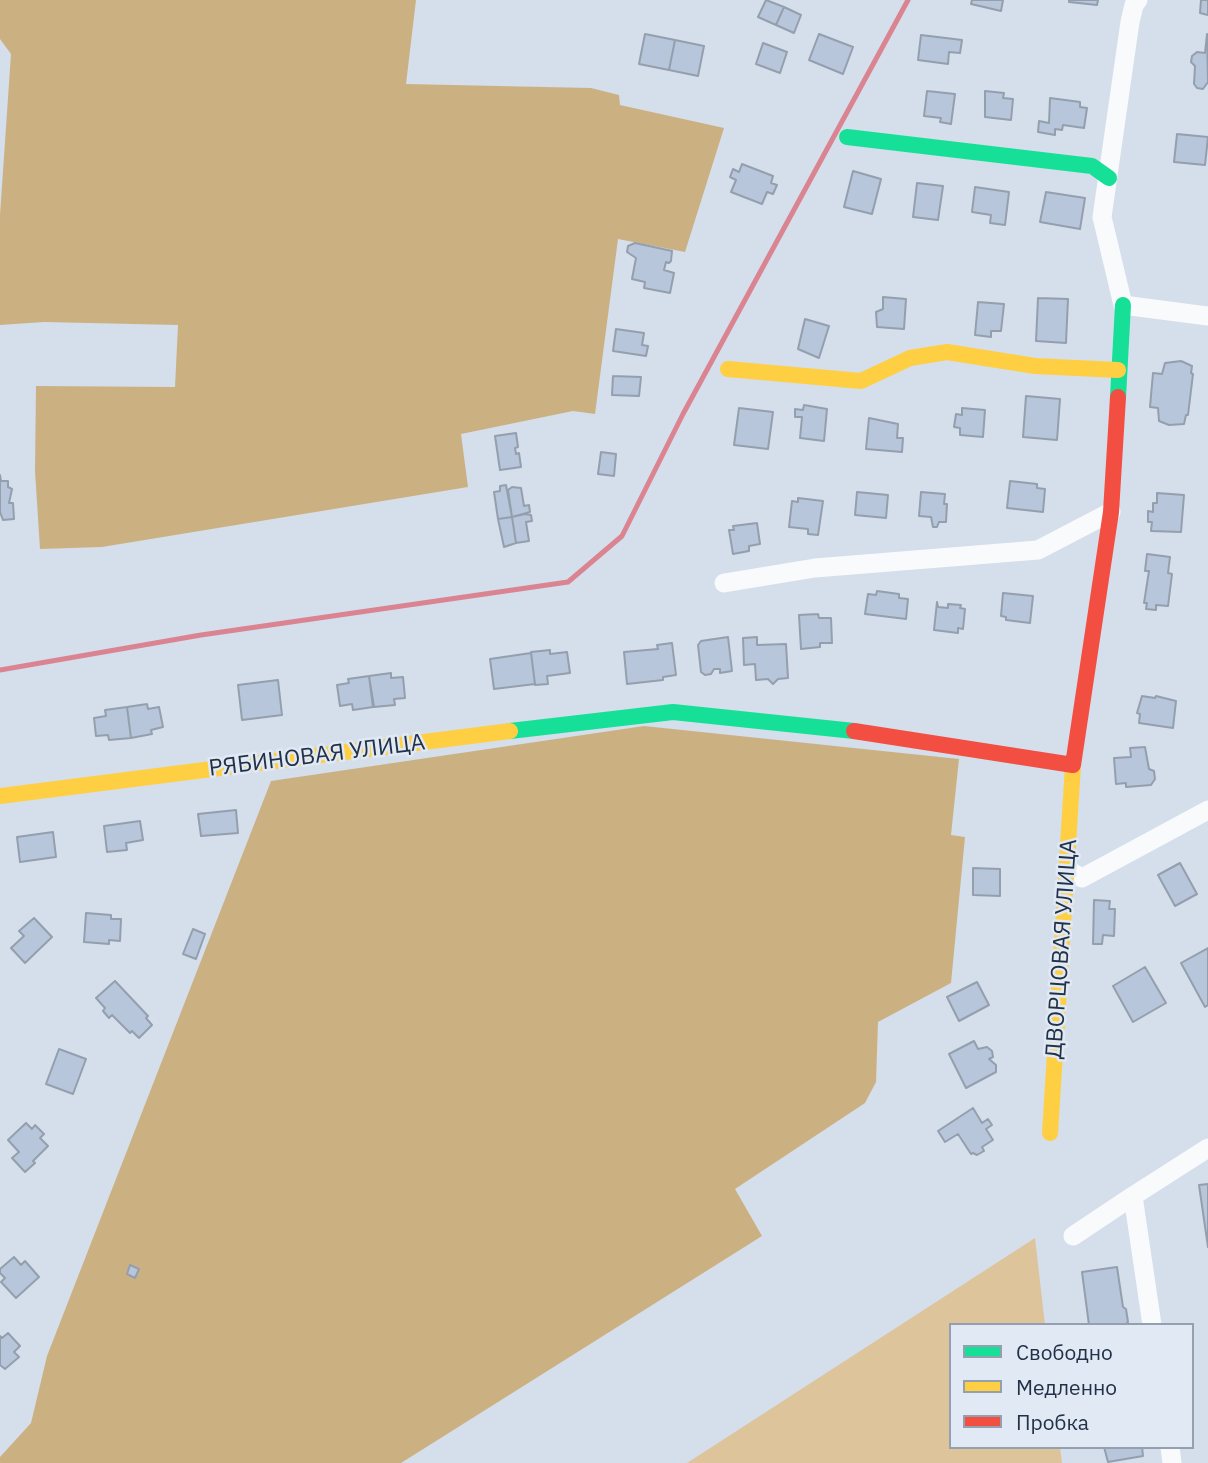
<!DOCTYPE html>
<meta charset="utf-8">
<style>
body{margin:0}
#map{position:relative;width:1208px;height:1463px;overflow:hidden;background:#d5deeb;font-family:"IBM Plex Sans",sans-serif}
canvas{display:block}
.legend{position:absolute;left:949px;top:1323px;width:245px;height:126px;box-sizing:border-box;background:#e1e9f5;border:2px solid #949faf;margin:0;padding:9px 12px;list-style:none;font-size:21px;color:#213147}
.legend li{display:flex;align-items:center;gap:14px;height:35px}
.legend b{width:35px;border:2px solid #949faf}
</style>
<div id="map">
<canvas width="1208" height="1463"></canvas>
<ul class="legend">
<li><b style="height:9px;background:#16e098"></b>Свободно</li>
<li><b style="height:9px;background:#ffcf43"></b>Медленно</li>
<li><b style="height:9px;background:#f24e42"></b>Пробка</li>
</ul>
</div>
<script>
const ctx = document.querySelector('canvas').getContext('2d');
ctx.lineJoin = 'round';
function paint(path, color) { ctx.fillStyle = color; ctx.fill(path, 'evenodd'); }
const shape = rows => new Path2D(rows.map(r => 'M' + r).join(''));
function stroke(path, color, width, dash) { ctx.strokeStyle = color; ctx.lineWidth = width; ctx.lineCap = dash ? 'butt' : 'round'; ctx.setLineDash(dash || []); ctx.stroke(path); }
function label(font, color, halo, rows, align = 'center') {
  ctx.font = font + ' "IBM Plex Sans",sans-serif'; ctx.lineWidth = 5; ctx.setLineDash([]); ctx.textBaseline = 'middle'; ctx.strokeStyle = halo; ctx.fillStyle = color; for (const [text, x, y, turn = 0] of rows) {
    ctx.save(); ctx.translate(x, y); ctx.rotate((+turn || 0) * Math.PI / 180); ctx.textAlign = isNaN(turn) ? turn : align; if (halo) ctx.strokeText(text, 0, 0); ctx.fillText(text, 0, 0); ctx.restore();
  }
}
paint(shape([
 [1035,1238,1045,1325,951,1325,951,1447,1060,1447,1062,1463,687,1463]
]), '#dec49b');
paint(shape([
 [0,0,416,0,406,84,591,88,619,95,620,105,724,128,685,252,618,239,595,414,573,411,461,434,468,487,102,547,40,549,35,471,36,386,175,387,178,325,44,322,0,325,0,215,11,54,0,39],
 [644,726,959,759,951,835,965,837,951,983,878,1022,876,1082,865,1103,735,1189,762,1236,401,1463,0,1463,0,1457,31,1423,47,1356,271,781]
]), '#cbb182');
stroke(shape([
 [0,670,201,635,568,582,622,536,683,414,908,0]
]), '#da8491', 5);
const building = shape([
 [766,0,784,7,776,25,758,17,766,0],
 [972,0,1003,0,1001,11,971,4,972,0],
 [1069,0,1098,0,1097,5,1069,2,1069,0],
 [1201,0,1208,0,1208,15,1200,13,1201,0],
 [784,7,801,15,794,33,776,25,784,7],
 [645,34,675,40,669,70,639,64,645,34],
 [819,34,853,47,843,74,809,60,819,34],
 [1207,34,1208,82,1203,89,1197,88,1194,84,1195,66,1191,62,1192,56,1197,52,1205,53,1207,34],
 [921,35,962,40,960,53,949,52,948,64,918,60,921,35],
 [675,40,704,46,698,76,669,70,675,40],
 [763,43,787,52,780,73,756,64,763,43],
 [927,91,955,94,951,124,940,122,941,118,924,116,927,91],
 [985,91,1004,93,1003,98,1013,99,1011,120,985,117,985,91],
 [1050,98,1080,102,1080,107,1087,108,1084,128,1063,125,1062,130,1055,129,1055,135,1038,132,1039,121,1049,123,1050,98],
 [1177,134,1208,137,1205,165,1174,162,1177,134],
 [742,164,773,176,771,183,777,185,773,194,767,192,762,204,731,192,736,180,730,177,733,169,739,172,742,164],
 [853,171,881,179,872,214,844,207,853,171],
 [917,183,943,186,938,220,913,217,917,183],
 [975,187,1009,192,1005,225,990,223,991,215,972,212,975,187],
 [1046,192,1085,198,1080,229,1040,222,1046,192],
 [635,243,672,251,671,261,669,263,666,262,664,270,674,273,670,293,644,288,645,282,632,279,636,258,627,252,628,246,635,243],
 [883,297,906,299,904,329,877,327,876,312,883,309,883,297],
 [1038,298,1068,299,1066,343,1036,341,1038,298],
 [978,302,1004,304,1001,331,991,331,991,337,975,335,978,302],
 [805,319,829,326,819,358,798,349,805,319],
 [616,329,644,333,642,345,648,346,646,356,613,351,616,329],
 [1181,361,1192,366,1191,373,1193,374,1188,415,1186,415,1184,424,1169,425,1159,421,1158,408,1150,407,1153,373,1162,374,1165,363,1181,361],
 [613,376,641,377,639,396,612,395,613,376],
 [1026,396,1060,399,1057,440,1023,437,1026,396],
 [804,405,827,409,824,441,800,438,802,417,795,417,795,409,803,410,804,405],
 [739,408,773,412,768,449,734,445,739,408],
 [962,408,985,410,983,437,960,435,960,428,954,427,956,414,962,415,962,408],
 [869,418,898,424,897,438,903,438,902,452,866,449,869,418],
 [516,433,518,447,515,448,516,454,519,453,521,467,500,470,495,436,516,433],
 [601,452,616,454,614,476,598,474,601,452],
 [0,475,1,481,8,481,8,487,12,489,9,503,13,503,14,519,3,520,0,512,0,475],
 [1010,481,1037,484,1037,488,1045,489,1043,512,1007,508,1010,481],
 [506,485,512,517,498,519,494,492,500,491,500,486,506,485],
 [512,487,521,488,524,506,529,505,530,512,512,517,508,490,512,487],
 [857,492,888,495,886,518,855,515,857,492],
 [921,492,945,494,944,504,947,504,946,522,939,522,937,527,933,527,931,517,919,516,921,492],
 [1157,493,1184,495,1181,532,1151,531,1152,522,1148,522,1148,511,1153,512,1153,503,1157,503,1157,493],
 [798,498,823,501,818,535,808,534,808,529,789,527,792,501,798,502,798,498],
 [525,514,531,515,532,521,526,522,529,541,516,543,512,517,525,514],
 [512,517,516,543,504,547,498,519,512,517],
 [757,523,760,544,749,546,749,551,733,554,729,530,734,530,733,526,757,523],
 [1147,554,1170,557,1168,573,1172,574,1168,606,1156,605,1156,610,1146,609,1147,603,1144,603,1149,571,1145,571,1147,554],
 [877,591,899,594,899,598,908,599,906,619,865,614,868,594,876,595,877,591],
 [1003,593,1033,596,1030,623,1006,620,1006,617,1001,616,1003,593],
 [937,602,938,607,948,608,948,604,961,605,960,608,965,609,963,629,958,628,958,633,934,630,937,602],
 [818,614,819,618,831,618,832,643,820,643,820,647,801,649,799,615,818,614],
 [728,637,732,671,720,673,720,669,714,669,711,674,705,675,701,672,698,645,701,641,728,637],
 [757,637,757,645,786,644,788,678,778,679,773,684,768,679,756,680,755,664,744,665,743,638,757,637],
 [672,643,676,675,663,677,663,680,627,684,624,652,658,649,657,645,672,643],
 [550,650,550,654,567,652,570,673,547,676,548,684,535,685,531,652,550,650],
 [531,653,535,684,494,689,490,659,531,653],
 [391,673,391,678,403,677,405,698,394,699,395,705,374,707,369,676,391,673],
 [369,676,373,707,353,710,352,704,340,706,337,685,349,683,348,679,369,676],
 [278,680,282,715,242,720,238,685,278,680],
 [1142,696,1155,698,1156,696,1176,701,1173,728,1139,723,1140,714,1137,713,1142,696],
 [147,704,148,709,159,707,163,727,151,730,152,734,131,738,127,707,147,704],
 [127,707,131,738,109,740,108,735,96,736,94,718,106,716,105,710,127,707],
 [1145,747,1149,769,1154,771,1155,779,1151,785,1126,787,1126,783,1116,784,1114,758,1131,757,1130,748,1145,747],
 [236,810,238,833,201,836,198,814,236,810],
 [140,821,143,840,126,843,127,850,107,852,104,826,140,821],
 [53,832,56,857,20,862,17,837,53,832],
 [1180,863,1197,894,1175,906,1158,875,1180,863],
 [973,868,1000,869,1000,896,973,895,973,868],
 [1094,900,1110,901,1109,909,1115,909,1114,936,1103,935,1102,944,1093,944,1094,900],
 [86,913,111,915,111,919,121,919,120,941,109,940,109,944,84,942,86,913],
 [34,918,52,937,25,963,11,948,24,936,19,931,34,918],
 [193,929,205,934,196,959,183,954,193,929],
 [1208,948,1208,1005,1205,1007,1181,963,1208,948],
 [1145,967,1166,1003,1133,1022,1113,986,1145,967],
 [115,981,148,1016,146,1018,152,1025,139,1038,132,1031,130,1033,112,1015,109,1018,103,1011,105,1008,96,998,115,981],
 [977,982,989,1005,959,1021,947,997,977,982],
 [974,1041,978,1049,987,1047,992,1051,993,1057,989,1059,996,1065,996,1072,966,1088,949,1054,974,1041],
 [59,1049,86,1059,73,1094,46,1084,59,1049],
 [973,1108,982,1123,988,1119,992,1125,986,1129,993,1140,982,1147,984,1151,977,1155,973,1153,971,1154,958,1134,945,1142,938,1131,973,1108],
 [26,1123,32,1129,35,1125,44,1134,40,1138,48,1146,33,1161,35,1163,25,1172,12,1158,19,1152,8,1140,26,1123],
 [1208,1184,1208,1247,1199,1185,1208,1184],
 [14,1257,21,1265,25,1261,39,1277,16,1298,1,1282,5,1278,0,1273,0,1269,14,1257],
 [130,1265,139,1269,135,1278,127,1274,130,1265],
 [1117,1267,1123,1307,1126,1309,1128,1322,1125,1325,1089,1325,1082,1272,1117,1267],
 [8,1333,20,1346,14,1352,19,1357,5,1369,0,1365,0,1336,2,1338,8,1333],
 [1104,1447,1142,1447,1143,1456,1108,1462,1104,1447]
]);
paint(building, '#b7c6da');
stroke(building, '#949fae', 2);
stroke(shape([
 [1138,0,1134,5,1130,22,1102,217,1123,305,1208,316],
 [724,583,815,568,1038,550,1111,512],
 [1068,870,1082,878,1208,810],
 [1073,1236,1133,1196],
 [1152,1325,1133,1196,1208,1148],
 [1170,1447,1172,1463]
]), '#f9fafc', 19);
stroke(shape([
 [847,137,1092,166,1109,178],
 [1118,397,1123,305],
 [510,731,673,712,854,731]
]), '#16e098', 16);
stroke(shape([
 [728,369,861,381,910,358,947,352,1035,366,1118,370],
 [0,796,510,731],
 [1050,1133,1073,765]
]), '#ffcf43', 16);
stroke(shape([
 [854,731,1073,765,1111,512,1118,397]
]), '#f24e42', 16);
label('23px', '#213147', '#e1e9f5', [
 ["РЯБИНОВАЯ УЛИЦА",317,756,-7],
 ["ДВОРЦОВАЯ УЛИЦА",1062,949,-86]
]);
</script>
